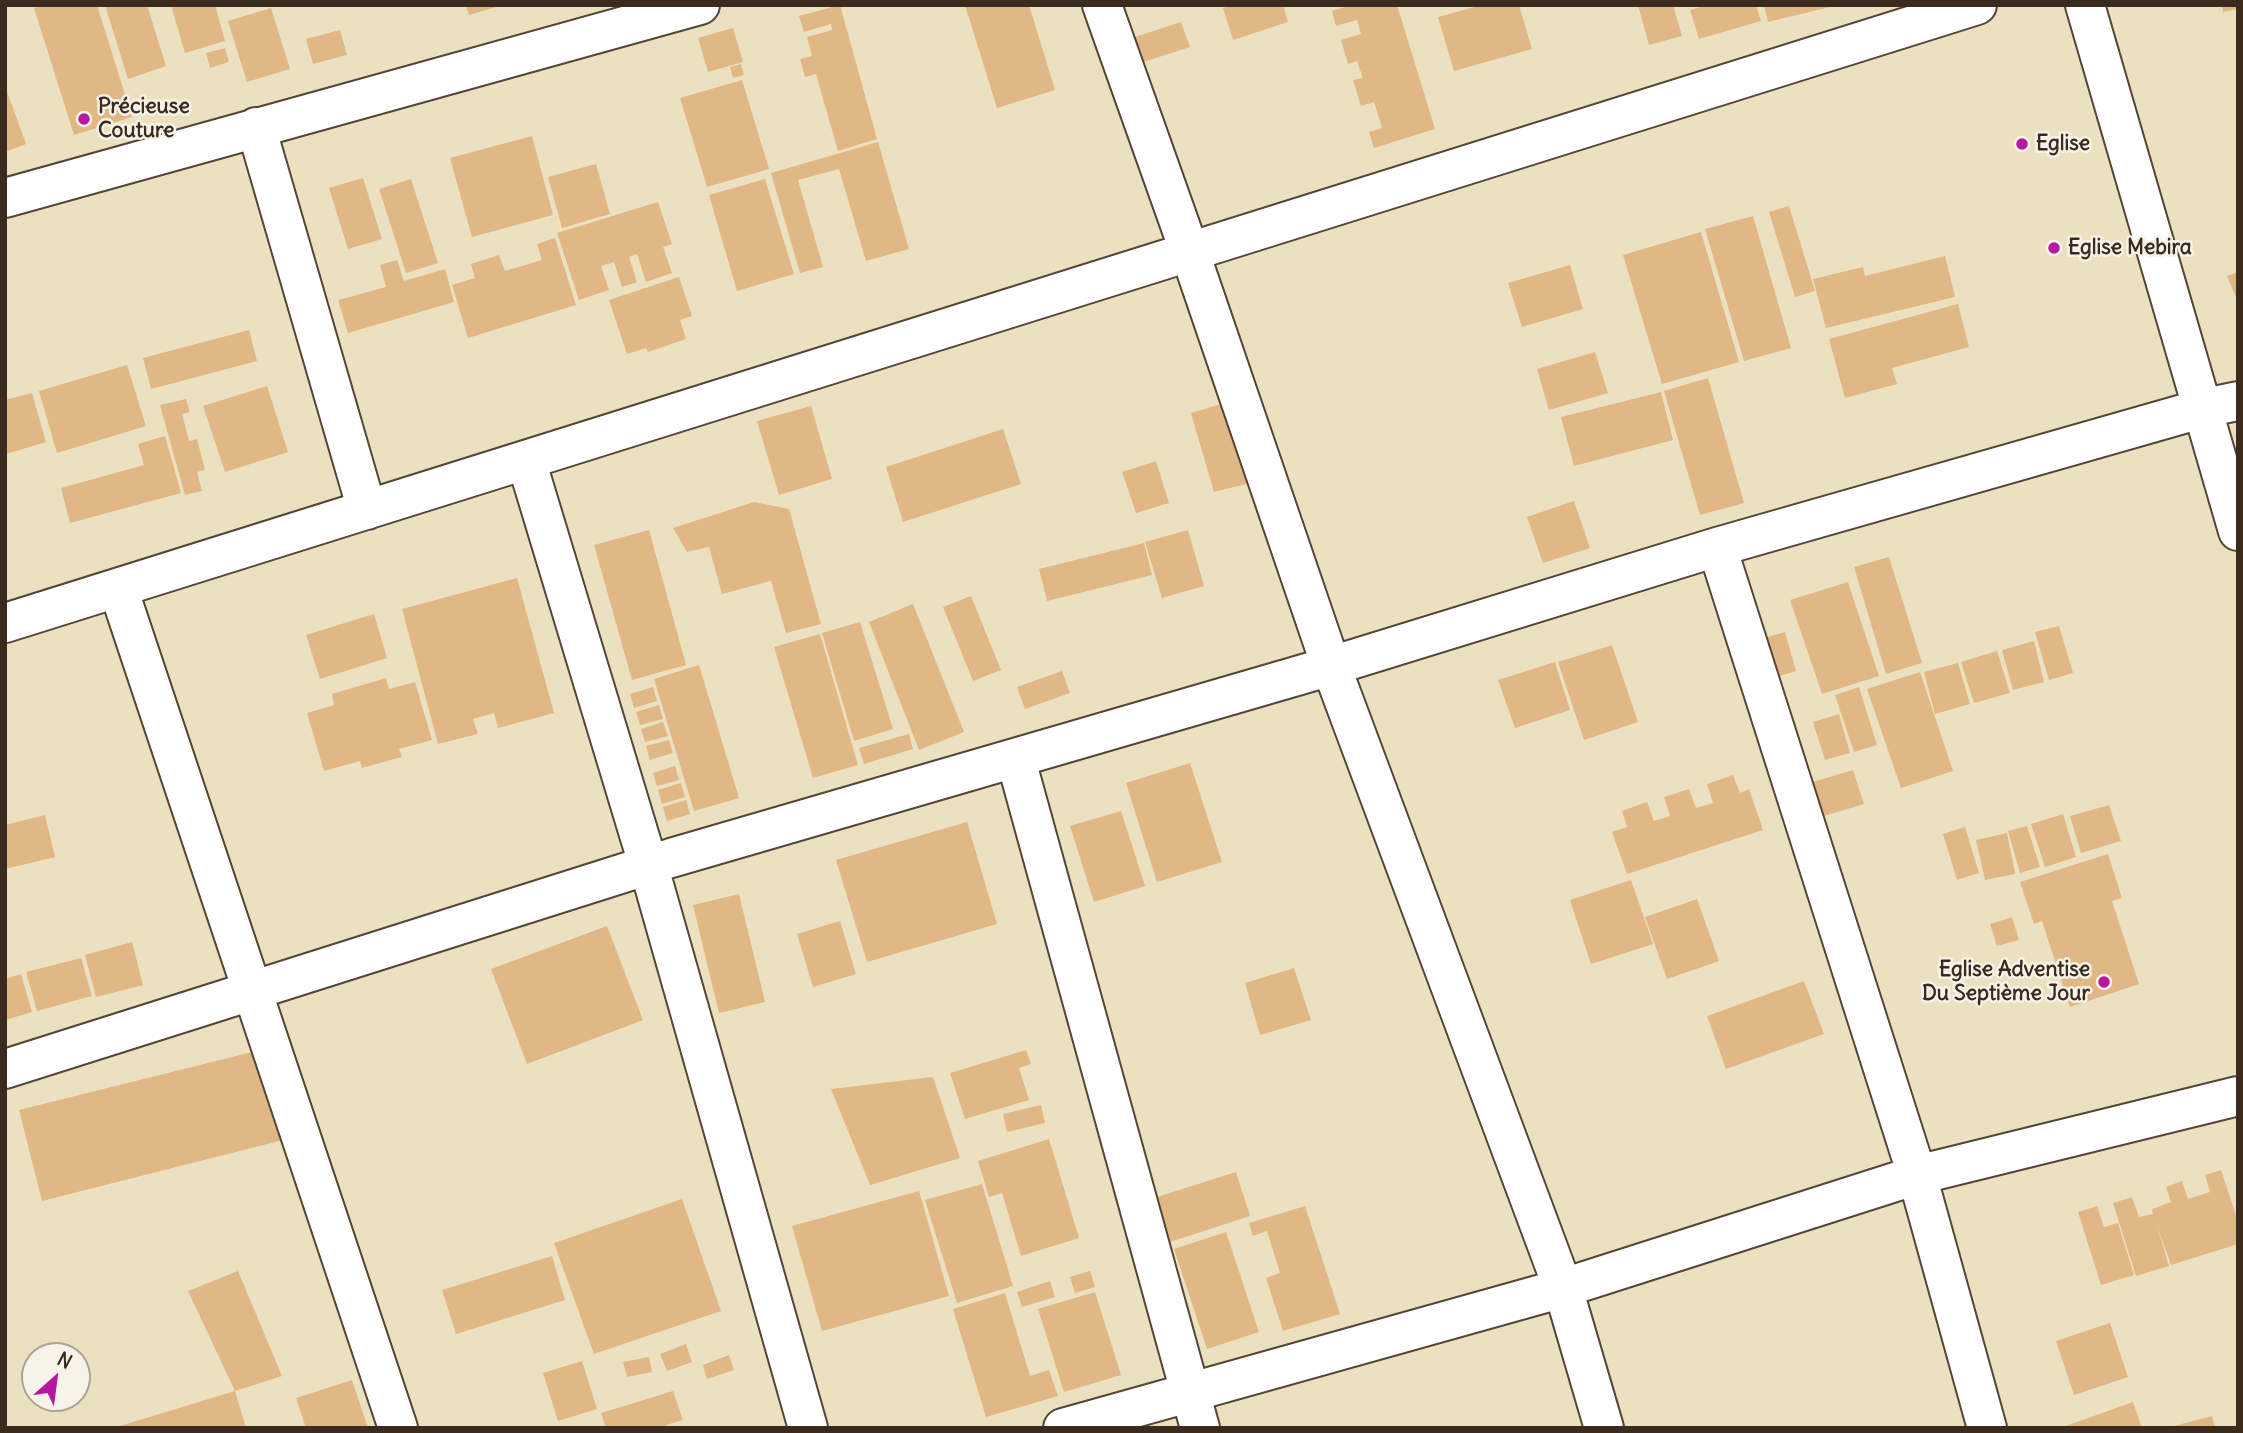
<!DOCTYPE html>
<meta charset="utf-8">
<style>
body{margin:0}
#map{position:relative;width:2243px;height:1433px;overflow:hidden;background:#ebe1c0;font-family:Delius,sans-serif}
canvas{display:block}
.frame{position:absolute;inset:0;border:7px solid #3b2a1e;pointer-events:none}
.north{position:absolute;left:21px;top:1342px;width:70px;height:70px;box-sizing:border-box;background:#f7f3e8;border:2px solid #aca397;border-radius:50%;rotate:28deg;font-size:19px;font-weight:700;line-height:28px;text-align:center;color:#3b2a1e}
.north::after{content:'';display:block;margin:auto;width:24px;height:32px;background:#b5179e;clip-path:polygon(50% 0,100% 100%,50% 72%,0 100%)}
</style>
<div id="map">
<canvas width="2243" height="1433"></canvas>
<div class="frame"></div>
<div class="north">N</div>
</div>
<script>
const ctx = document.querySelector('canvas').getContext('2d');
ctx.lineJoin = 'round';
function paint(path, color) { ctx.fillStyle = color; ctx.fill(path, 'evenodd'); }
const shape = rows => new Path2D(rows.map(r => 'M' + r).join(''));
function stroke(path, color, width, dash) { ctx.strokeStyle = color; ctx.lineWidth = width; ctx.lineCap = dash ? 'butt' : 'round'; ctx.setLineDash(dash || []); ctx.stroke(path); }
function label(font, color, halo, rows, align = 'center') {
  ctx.font = font + ' Delius,sans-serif'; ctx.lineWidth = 5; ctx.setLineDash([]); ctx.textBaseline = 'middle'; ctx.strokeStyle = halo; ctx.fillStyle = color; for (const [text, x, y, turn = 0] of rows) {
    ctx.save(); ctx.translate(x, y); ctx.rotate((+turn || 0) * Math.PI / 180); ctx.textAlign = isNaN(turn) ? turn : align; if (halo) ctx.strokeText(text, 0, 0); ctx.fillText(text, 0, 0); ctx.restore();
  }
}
paint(shape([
 [43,5,97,5,132,117,74,135,34,8],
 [105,5,147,5,166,66,128,79],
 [171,5,215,5,225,41,185,53],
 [466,5,500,5,500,6,469,15],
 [840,5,877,139,838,151,816,74,805,77,800,59,812,56,807,37,832,30,831,24,804,32,799,16],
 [965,5,1029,5,1055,90,997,108],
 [1233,5,1283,5,1288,22,1233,40,1223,8],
 [1352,5,1397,5,1435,129,1374,148,1369,132,1382,128,1374,102,1361,106,1353,80,1363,78,1357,61,1348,64,1341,40,1361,34,1357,20,1336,26,1332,11],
 [1482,5,1519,5,1532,49,1454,71,1438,17],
 [1638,5,1673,5,1682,36,1649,45],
 [1708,5,1756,5,1761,21,1699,39,1690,10],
 [1764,5,1834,5,1834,6,1768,22],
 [2222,5,2238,5,2238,9,2223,12],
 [271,8,290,69,247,82,228,21],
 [1181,22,1190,47,1131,66,1123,41],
 [733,28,743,62,708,72,698,38],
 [340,30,347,55,313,64,306,39],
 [225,48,229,62,210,68,206,53],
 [741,64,744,75,733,78,730,67],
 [742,80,769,169,707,187,680,98],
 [5,86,26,144,5,152],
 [532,136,553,215,472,237,450,158],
 [878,142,909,249,866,261,839,169,798,180,823,267,800,273,771,173],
 [596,164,610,214,562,228,548,177],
 [363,178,382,239,348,249,329,188],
 [411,179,438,263,406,273,379,189],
 [765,179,794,274,737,291,709,195],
 [658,202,672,244,663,247,672,273,646,282,637,254,629,257,637,282,622,287,614,262,601,266,609,290,579,300,557,233],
 [1789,206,1815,291,1795,297,1769,212],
 [1753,216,1791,348,1744,361,1705,229],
 [1701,232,1739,362,1662,384,1623,255],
 [555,238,576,305,468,338,452,285,475,278,471,264,499,255,505,271,542,260,537,244],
 [1945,256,1955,297,1826,328,1813,279,1863,267,1865,276],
 [397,260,404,281,445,269,454,302,348,333,338,300,386,287,380,265],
 [1570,265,1583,309,1522,327,1508,283],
 [2238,272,2238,302,2227,276],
 [679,277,692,316,680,320,686,339,648,352,646,348,627,354,609,300],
 [1958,304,1969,347,1892,368,1897,384,1845,398,1829,339],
 [249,330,257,361,151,389,143,358],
 [1595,352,1608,393,1549,410,1537,369],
 [127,365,146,426,57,453,39,391],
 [1708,378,1744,503,1700,515,1664,391],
 [267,386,288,452,225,472,203,406],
 [1661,392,1673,440,1574,466,1561,417],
 [32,393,46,442,6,454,5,400],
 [186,399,190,412,182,414,189,441,197,439,205,470,197,472,202,491,185,495,160,405],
 [1228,402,1250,483,1214,492,1191,413],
 [811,406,832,479,779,495,757,421],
 [1003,429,1021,484,903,522,886,467],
 [165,436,181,493,70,523,61,488,144,465,138,444],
 [1156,461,1169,503,1136,513,1122,472],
 [1574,501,1590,548,1543,563,1527,517],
 [754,502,789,509,821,624,786,633,771,581,722,594,709,547,687,552,673,528],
 [649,530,686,665,632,680,594,545],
 [1188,530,1204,586,1162,598,1145,542],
 [1144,543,1152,575,1047,601,1039,569],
 [1889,557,1922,663,1886,674,1854,567],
 [517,578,554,713,498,728,494,713,473,719,478,734,438,744,402,609],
 [1848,582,1879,676,1822,694,1790,600],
 [971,596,1001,670,973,681,943,607],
 [913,604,964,732,919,750,869,622],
 [374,614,387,658,320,679,306,635],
 [860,622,893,729,854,741,822,633],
 [2059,626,2073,673,2049,680,2035,632],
 [1785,632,1796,671,1773,678,1761,639],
 [820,634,858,765,813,778,774,647],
 [2034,641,2044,682,2013,690,2002,650],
 [1612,645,1638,722,1584,740,1558,662],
 [1997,651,2010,693,1974,703,1961,662],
 [1555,662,1570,710,1515,728,1498,680],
 [1958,663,1970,704,1935,714,1924,672],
 [699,665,739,798,694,811,654,679],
 [1062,671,1070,693,1025,709,1017,687],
 [1920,672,1953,771,1901,788,1867,689],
 [386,678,389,689,415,682,432,740,399,749,402,757,362,768,360,761,324,771,307,713,334,705,332,694],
 [653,687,657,701,634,708,630,694],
 [1859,687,1877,745,1854,752,1835,695],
 [659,705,663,719,640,725,636,712],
 [1839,714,1850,753,1825,760,1813,722],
 [663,722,668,736,645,742,641,729],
 [909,734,913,749,864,764,859,748],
 [669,740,673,753,650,760,646,746],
 [1190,763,1222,862,1157,882,1126,783],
 [675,766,679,780,657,786,653,773],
 [1853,770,1864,804,1817,818,1806,784],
 [1733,775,1740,793,1749,789,1763,830,1627,874,1612,832,1627,827,1622,811,1647,802,1654,821,1670,816,1664,797,1689,789,1696,808,1713,803,1707,784],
 [681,783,685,797,662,804,658,790],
 [686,800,690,814,667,821,663,807],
 [2109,805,2121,841,2081,853,2070,816],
 [1121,811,1145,886,1094,902,1070,826],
 [2063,814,2076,857,2045,867,2031,824],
 [45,815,55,857,5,869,5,825],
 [967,822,997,924,867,962,836,860],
 [2027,826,2040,867,2020,873,2008,831],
 [1965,827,1979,873,1957,880,1943,834],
 [2007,833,2015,874,1985,880,1976,840],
 [2108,854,2122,898,2112,901,2139,984,2070,1007,2042,921,2034,924,2020,882],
 [1631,880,1653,944,1591,964,1570,900],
 [739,894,765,1002,719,1013,693,905],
 [1697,899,1719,961,1667,979,1645,917],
 [2012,917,2019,940,1997,946,1990,924],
 [840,921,856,974,813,987,797,934],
 [607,926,643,1020,527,1064,491,969],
 [132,942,143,985,96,997,85,955],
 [81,958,92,996,37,1011,26,972],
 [1294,968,1311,1020,1260,1035,1245,983],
 [21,974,32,1012,5,1020,5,979],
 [1804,981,1824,1034,1726,1069,1707,1016],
 [260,1050,283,1140,42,1201,19,1110],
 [1026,1050,1031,1064,1019,1068,1029,1100,965,1119,950,1073],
 [933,1077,960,1158,870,1185,831,1089],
 [1041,1105,1045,1123,1007,1132,1003,1114],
 [1049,1139,1079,1238,1021,1256,1002,1193,989,1197,978,1161],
 [2221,1170,2238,1221,2238,1244,2171,1265,2157,1226,2169,1266,2136,1276,2113,1203,2132,1197,2139,1217,2153,1214,2152,1209,2171,1202,2166,1187,2182,1181,2188,1199,2210,1192,2205,1175],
 [1236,1172,1250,1216,1170,1242,1154,1198],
 [982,1184,1013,1286,957,1303,925,1200],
 [919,1191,949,1296,822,1331,792,1226],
 [682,1199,721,1311,594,1354,554,1243],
 [1305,1206,1340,1314,1283,1331,1266,1278,1280,1273,1267,1231,1253,1236,1249,1223],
 [2097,1206,2104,1227,2118,1223,2134,1275,2101,1285,2078,1212],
 [1226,1232,1259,1332,1207,1349,1174,1249],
 [552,1256,565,1300,456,1334,442,1290],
 [238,1271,282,1376,235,1391,246,1428,113,1428,235,1391,188,1291],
 [1090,1271,1095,1287,1075,1293,1070,1277],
 [1050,1281,1055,1297,1022,1307,1017,1292],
 [1095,1292,1121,1375,1064,1392,1038,1309],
 [1005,1293,1030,1376,1049,1370,1058,1396,986,1417,953,1309],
 [2110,1323,2128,1377,2074,1395,2056,1341],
 [686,1344,692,1362,667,1371,660,1354],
 [729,1355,734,1370,707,1379,703,1365],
 [649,1357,652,1372,627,1377,623,1362],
 [582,1361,597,1409,558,1421,543,1373],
 [352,1380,368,1428,306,1428,296,1398],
 [673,1391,683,1420,666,1425,667,1428,606,1428,601,1413],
 [2133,1402,2142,1428,2063,1428,2063,1427],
 [2212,1416,2215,1427,2170,1428,2170,1427]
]), '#e1b785');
const minor = shape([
 [1102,5,1190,253,1331,666,1563,1288,1604,1428],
 [2085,5,2238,531],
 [256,127,367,510],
 [5,198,700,5],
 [526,460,648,864,808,1428],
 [1717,547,1917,1175,1987,1428],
 [118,588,398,1428],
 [5,623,1977,5],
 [1016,760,1200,1428],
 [5,1069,671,858,1331,666,1717,547,2204,408,2238,401],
 [1063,1428,1563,1288,1917,1175,2238,1096]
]);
stroke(minor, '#554536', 42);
stroke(minor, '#fff', 38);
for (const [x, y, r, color] of [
 [84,119,7,"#b5179e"],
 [2022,144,7,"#b5179e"],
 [2054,248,7,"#b5179e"],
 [2104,982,7,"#b5179e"]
]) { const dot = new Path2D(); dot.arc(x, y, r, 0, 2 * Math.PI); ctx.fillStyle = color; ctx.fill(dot); stroke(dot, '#f7f3e8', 2.5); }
label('bold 21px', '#3b2a1e', '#f7f3e8', [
 ["Précieuse",98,107],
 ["Couture",98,131],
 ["Eglise",2036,144],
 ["Eglise Mebira",2068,248],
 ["Eglise Adventise",2090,970,"right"],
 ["Du Septième Jour",2090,994,"right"]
], 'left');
</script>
